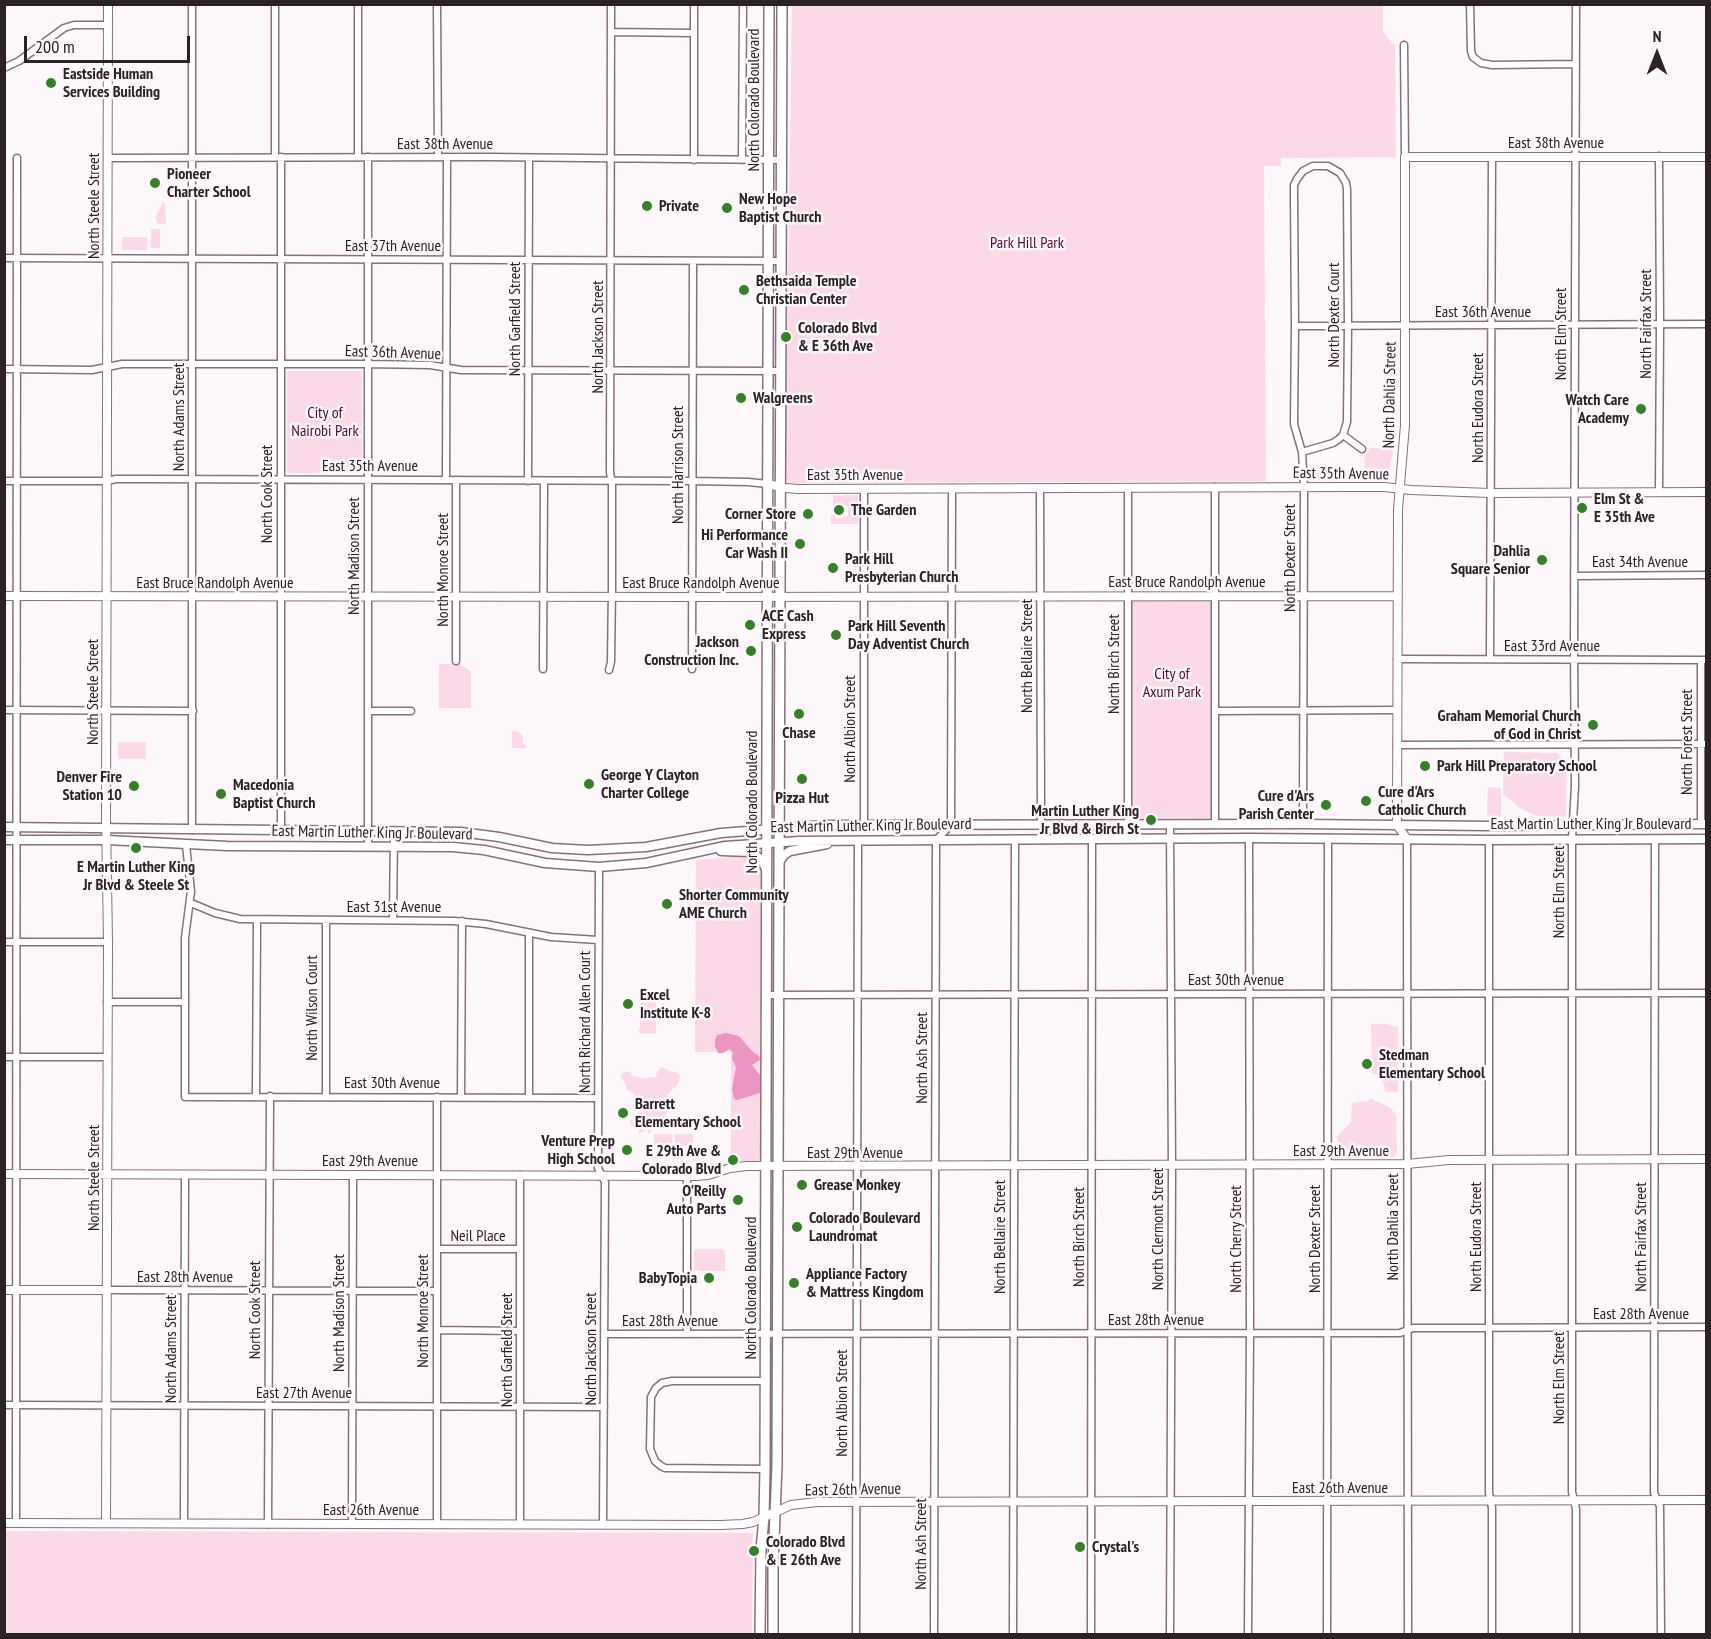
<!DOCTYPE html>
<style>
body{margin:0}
#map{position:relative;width:1711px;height:1639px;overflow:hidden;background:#fcf7f9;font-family:"PT Sans Narrow",sans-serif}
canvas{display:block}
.frame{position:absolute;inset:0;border:6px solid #2b2226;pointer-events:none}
.north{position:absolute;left:1627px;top:24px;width:60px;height:60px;-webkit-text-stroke:4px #fcf7f9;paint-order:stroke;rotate:0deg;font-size:16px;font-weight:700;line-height:24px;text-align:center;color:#2b2226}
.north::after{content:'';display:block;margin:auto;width:21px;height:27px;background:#2b2226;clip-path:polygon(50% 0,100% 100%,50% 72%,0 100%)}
.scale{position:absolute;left:24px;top:36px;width:166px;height:27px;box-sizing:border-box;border:3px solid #2b2226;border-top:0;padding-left:8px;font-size:18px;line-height:21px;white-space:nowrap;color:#2b2226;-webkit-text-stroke:4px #fcf7f9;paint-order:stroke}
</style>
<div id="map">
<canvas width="1711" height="1639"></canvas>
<div class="frame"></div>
<div class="north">N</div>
<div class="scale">200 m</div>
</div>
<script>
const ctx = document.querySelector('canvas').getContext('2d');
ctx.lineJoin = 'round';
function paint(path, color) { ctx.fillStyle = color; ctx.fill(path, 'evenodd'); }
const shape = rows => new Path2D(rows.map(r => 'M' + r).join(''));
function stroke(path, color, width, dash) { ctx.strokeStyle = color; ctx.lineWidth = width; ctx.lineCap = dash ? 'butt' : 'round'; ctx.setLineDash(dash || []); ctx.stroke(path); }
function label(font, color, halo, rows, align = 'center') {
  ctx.font = font + ' "PT Sans Narrow",sans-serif'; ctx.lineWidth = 5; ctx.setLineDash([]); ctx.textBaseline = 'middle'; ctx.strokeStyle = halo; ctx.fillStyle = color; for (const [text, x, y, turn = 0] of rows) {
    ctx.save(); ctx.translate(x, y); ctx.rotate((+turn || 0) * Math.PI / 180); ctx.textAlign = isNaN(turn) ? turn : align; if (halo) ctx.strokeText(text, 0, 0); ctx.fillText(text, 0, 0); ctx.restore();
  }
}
paint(shape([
 [792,5,1383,5,1383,32,1395,46,1396,157,1281,158,1281,166,1264,166,1266,481,789,483,785,474],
 [165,201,166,224,158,224,156,221,156,217,163,202],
 [151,229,160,229,160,248,151,248],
 [122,237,147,237,147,250,122,250],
 [287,371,362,371,362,473,287,473],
 [1370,448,1394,448,1388,475,1364,476,1365,456],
 [848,495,858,495,858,524,831,524,831,515,835,515,836,519,848,516,848,506,833,506,833,496],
 [1132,601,1211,601,1211,818,1132,818],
 [439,664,459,664,471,671,471,708,439,708],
 [512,731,517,731,523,736,523,744,526,745,526,748,512,748],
 [118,742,146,742,146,759,118,759],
 [1504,752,1557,753,1564,759,1566,774,1566,817,1536,816,1520,808,1503,794],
 [1488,787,1501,788,1501,817,1487,816],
 [741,856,751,856,760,863,761,871,760,1156,760,1159,757,1161,731,1162,731,1052,695,1052,696,860],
 [640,992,656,992,656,1033,639,1033,638,1029,640,1029],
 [1371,1024,1387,1024,1398,1027,1398,1092,1385,1092,1384,1085,1380,1074,1372,1074],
 [662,1067,669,1071,679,1073,680,1077,677,1085,668,1094,665,1126,658,1123,649,1134,645,1125,644,1131,639,1134,639,1130,631,1125,631,1120,640,1118,644,1123,635,1107,633,1093,627,1090,625,1083,620,1076,624,1072,630,1072,632,1075,640,1078,655,1077,658,1071],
 [1370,1098,1389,1107,1396,1114,1397,1153,1394,1157,1357,1157,1344,1149,1337,1141,1337,1136,1351,1122,1352,1103,1368,1101],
 [654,1134,672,1134,672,1146,654,1146],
 [675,1134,693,1134,693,1146,675,1146],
 [696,1249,722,1249,725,1251,725,1271,699,1271,699,1270,694,1270,694,1250],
 [5,1531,753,1533,752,1634,5,1634]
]), '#fbd9e9');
paint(shape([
 [726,1033,739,1036,752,1051,759,1056,760,1060,752,1065,760,1075,760,1093,737,1100,734,1099,732,1089,736,1067,732,1059,733,1052,729,1049,723,1053,718,1053,715,1046,715,1040,717,1035]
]), '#ec95c2');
const minor = shape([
 [192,4,192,830],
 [437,4,438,157],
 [1470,4,1471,51,1473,57,1481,63,1492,65,1576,64],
 [612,32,694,33],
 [1404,45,1405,157],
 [4,68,19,61,64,28,74,25,108,25],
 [275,157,275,4],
 [281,157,281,830],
 [358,157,358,4],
 [108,158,488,157,781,160],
 [694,160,694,4],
 [742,160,743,4],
 [4,258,781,261],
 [1295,326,1706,324],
 [4,369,92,370,122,364,368,364,430,365,461,370,781,371],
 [1343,435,1362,449],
 [1302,452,1333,443,1339,439,1343,435,1347,422,1348,326,1347,189,1346,183,1340,173,1328,166,1313,166,1303,171,1297,179,1294,185,1294,195,1295,326,1294,424,1302,452,1304,487,1303,824],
 [446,480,447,157],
 [4,481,107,481,116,479,149,479,692,481,748,482,768,484],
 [528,481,529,158],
 [1215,487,1215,824],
 [1040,488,1041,825],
 [1659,492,1660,324,1659,156],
 [1574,576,1706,575],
 [1397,659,1706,660],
 [1490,659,1492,157],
 [1701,660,1701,824],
 [456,661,456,480],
 [543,669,544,481],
 [692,669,693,261],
 [609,670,611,662,612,588,612,485,610,472,611,4],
 [4,710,193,711],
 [368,711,411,711],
 [1215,711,1397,710],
 [1397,745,1706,744],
 [864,825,864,489],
 [1128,839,1128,488],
 [1407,839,1408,1634],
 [1655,839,1654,1493,1660,1506,1661,1634],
 [1489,840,1489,1493,1492,1508,1492,1634],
 [186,845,191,891,185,938,185,1097,598,1098],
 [368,847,368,157],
 [599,867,598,1168,605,1182,603,1525],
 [191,903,215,913,240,919,454,921,486,924,551,937,598,940],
 [393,919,394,832],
 [326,920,326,1096],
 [529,934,529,1098],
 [4,942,108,942],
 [766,995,1706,993],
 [107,1002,185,1002],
 [4,1057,107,1057],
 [256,1096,257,920],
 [437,1097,437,1524],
 [461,1097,462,921],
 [520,1175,520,1524],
 [437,1249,520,1249],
 [107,1290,437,1291],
 [437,1330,520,1331],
 [604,1334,1400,1333,1413,1328,1706,1327],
 [687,1334,687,1176],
 [4,1405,604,1407],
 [765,1469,665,1468,661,1466,655,1461,650,1449,651,1397,656,1388,662,1383,672,1381,765,1381],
 [16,1523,17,158],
 [184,1523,185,1175],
 [268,1524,270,1096],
 [352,1524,353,1175],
 [856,1634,858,840],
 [934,1634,936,840,951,825,952,488],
 [1013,1634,1015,840],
 [1091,1634,1092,839],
 [1170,1634,1172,1172,1170,824],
 [1248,1634,1250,1333,1249,838],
 [1327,1634,1328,838],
 [1576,1634,1576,1509,1572,1492,1572,839,1575,786,1574,650,1576,4]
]);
const tertiary = shape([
 [768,484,785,488,799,489,1348,487,1384,487,1411,490,1490,493,1706,492],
 [4,596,692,597,1397,596],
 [1407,839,1397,825,1398,509,1405,425,1405,157,1706,157],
 [4,1174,696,1176,708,1175,730,1168,747,1166,1407,1164,1449,1160,1706,1159],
 [4,1290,107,1290],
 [4,1523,721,1525,743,1524,753,1522,791,1505,817,1502,1706,1500],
 [106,1523,108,942,106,818,108,4]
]);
const secondary = shape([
 [4,827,461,832,499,837,552,848,588,850,646,847,721,833,825,825,1303,824,1490,826,1706,824],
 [4,840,107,840,227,846,453,847,484,850,545,863,599,867,646,863,725,846,799,841,1249,838,1489,840,1706,839],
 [721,851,751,852,761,859,766,869],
 [779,862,784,855,790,851,827,844]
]);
const primary = shape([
 [760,1634,761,1550,764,1517,765,1469,769,4],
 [773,1634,773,1565,777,1465,782,4]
]);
stroke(minor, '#87707b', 9);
stroke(tertiary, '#87707b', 10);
stroke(secondary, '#87707b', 11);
stroke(primary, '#87707b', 12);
stroke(minor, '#fff', 6);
stroke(tertiary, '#fff', 8);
stroke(secondary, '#fff', 8);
stroke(primary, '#fff', 9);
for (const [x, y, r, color] of [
 [51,83,6,"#347f27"],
 [155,183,6,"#347f27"],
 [647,206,6,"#347f27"],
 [727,208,6,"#347f27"],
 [744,290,6,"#347f27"],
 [786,337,6,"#347f27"],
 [741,398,6,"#347f27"],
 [1641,409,6,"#347f27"],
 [1582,508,6,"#347f27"],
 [839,510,6,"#347f27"],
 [808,514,6,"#347f27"],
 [800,544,6,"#347f27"],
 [1542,560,6,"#347f27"],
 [833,568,6,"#347f27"],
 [750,625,6,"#347f27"],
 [836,635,6,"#347f27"],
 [751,651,6,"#347f27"],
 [799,714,6,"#347f27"],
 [1593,725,6,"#347f27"],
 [1425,766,6,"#347f27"],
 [802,779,6,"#347f27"],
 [589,784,6,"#347f27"],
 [134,786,6,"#347f27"],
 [221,794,6,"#347f27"],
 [1366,801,6,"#347f27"],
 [1326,805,6,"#347f27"],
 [1151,820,6,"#347f27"],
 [136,848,6,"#347f27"],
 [667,904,6,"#347f27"],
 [628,1004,6,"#347f27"],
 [1367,1064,6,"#347f27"],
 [623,1113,6,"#347f27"],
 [627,1150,6,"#347f27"],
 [733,1160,6,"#347f27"],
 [802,1185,6,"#347f27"],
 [738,1200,6,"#347f27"],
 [797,1227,6,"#347f27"],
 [709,1278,6,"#347f27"],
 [794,1283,6,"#347f27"],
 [1080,1547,6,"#347f27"],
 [754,1551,6,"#347f27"]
]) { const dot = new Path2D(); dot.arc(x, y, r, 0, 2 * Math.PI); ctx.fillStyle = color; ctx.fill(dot); stroke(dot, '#fcf7f9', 2); }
label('bold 16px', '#2b2226', '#fcf7f9', [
 ["Eastside Human",63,74],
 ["Services Building",63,92],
 ["Pioneer",167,174],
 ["Charter School",167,192],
 ["New Hope",739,199],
 ["Baptist Church",739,217],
 ["Private",659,206],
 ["Bethsaida Temple",756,281],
 ["Christian Center",756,299],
 ["Colorado Blvd",798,328],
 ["& E 36th Ave",798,346],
 ["Walgreens",753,398],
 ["Watch Care",1629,400,"right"],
 ["Academy",1629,418,"right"],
 ["Elm St &",1594,499],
 ["E 35th Ave",1594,517],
 ["The Garden",851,510],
 ["Corner Store",796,514,"right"],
 ["Hi Performance",788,535,"right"],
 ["Car Wash II",788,553,"right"],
 ["Dahlia",1530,551,"right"],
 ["Square Senior",1530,569,"right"],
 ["Park Hill",845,559],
 ["Presbyterian Church",845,577],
 ["ACE Cash",762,616],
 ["Express",762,634],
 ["Park Hill Seventh",848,626],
 ["Day Adventist Church",848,644],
 ["Jackson",739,642,"right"],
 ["Construction Inc.",739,660,"right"],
 ["Graham Memorial Church",1581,716,"right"],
 ["of God in Christ",1581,734,"right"],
 ["Chase",799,733,"center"],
 ["Park Hill Preparatory School",1437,766],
 ["George Y Clayton",601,775],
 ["Charter College",601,793],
 ["Denver Fire",122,777,"right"],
 ["Station 10",122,795,"right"],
 ["Macedonia",233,785],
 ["Baptist Church",233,803],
 ["Cure d'Ars",1378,792],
 ["Catholic Church",1378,810],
 ["Cure d'Ars",1314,796,"right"],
 ["Parish Center",1314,814,"right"],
 ["Pizza Hut",802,798,"center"],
 ["Martin Luther King",1139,811,"right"],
 ["Jr Blvd & Birch St",1139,829,"right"],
 ["E Martin Luther King",136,867,"center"],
 ["Jr Blvd & Steele St",136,885,"center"],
 ["Shorter Community",679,895],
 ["AME Church",679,913],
 ["Excel",640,995],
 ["Institute K-8",640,1013],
 ["Stedman",1379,1055],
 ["Elementary School",1379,1073],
 ["Barrett",635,1104],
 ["Elementary School",635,1122],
 ["Venture Prep",615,1141,"right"],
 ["High School",615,1159,"right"],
 ["E 29th Ave &",721,1151,"right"],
 ["Colorado Blvd",721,1169,"right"],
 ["Grease Monkey",814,1185],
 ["O'Reilly",726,1191,"right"],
 ["Auto Parts",726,1209,"right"],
 ["Colorado Boulevard",809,1218],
 ["Laundromat",809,1236],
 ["Appliance Factory",806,1274],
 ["& Mattress Kingdom",806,1292],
 ["BabyTopia",697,1278,"right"],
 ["Colorado Blvd",766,1542],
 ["& E 26th Ave",766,1560],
 ["Crystal's",1092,1547]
], 'left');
label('16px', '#2b2226', '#fcf7f9', [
 ["North Colorado Boulevard",754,100,-90],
 ["East 38th Avenue",1556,143],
 ["East 38th Avenue",445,144],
 ["North Steele Street",94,206,-90],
 ["East 37th Avenue",393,246],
 ["East 36th Avenue",1483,312],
 ["North Dexter Court",1334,315,-90],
 ["North Garfield Street",515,319,-90],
 ["North Fairfax Street",1646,324,-90],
 ["North Elm Street",1561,334,-90],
 ["North Jackson Street",598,337,-90],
 ["East 36th Avenue",393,353,2],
 ["North Dahlia Street",1390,395,-89],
 ["North Eudora Street",1478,408,-90],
 ["North Adams Street",179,417,-90],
 ["North Harrison Street",678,465,-90],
 ["East 35th Avenue",370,466],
 ["East 35th Avenue",1341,474,1],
 ["East 35th Avenue",855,475],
 ["North Cook Street",267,494,-90],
 ["North Madison Street",354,556,-90],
 ["North Dexter Street",1290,558,-90],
 ["East 34th Avenue",1640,562],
 ["North Monroe Street",443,570,-90],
 ["East Bruce Randolph Avenue",1187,582],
 ["East Bruce Randolph Avenue",215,583],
 ["East Bruce Randolph Avenue",701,583],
 ["East 33rd Avenue",1552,646],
 ["North Bellaire Street",1027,656,-90],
 ["North Birch Street",1114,664,-90],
 ["North Steele Street",93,692,-90],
 ["North Albion Street",850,729,-90],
 ["North Forest Street",1687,742,-90],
 ["North Colorado Boulevard",752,802,-90],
 ["East Martin Luther King Jr Boulevard",1591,824],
 ["East Martin Luther King Jr Boulevard",871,826,-1],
 ["East Martin Luther King Jr Boulevard",372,833,1],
 ["North Elm Street",1559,892,-90],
 ["East 31st Avenue",394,907],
 ["East 30th Avenue",1236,980],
 ["North Wilson Court",312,1008,-90],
 ["North Richard Allen Court",585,1022,-90],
 ["North Ash Street",922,1058,-90],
 ["East 30th Avenue",392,1083],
 ["East 29th Avenue",1341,1151],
 ["East 29th Avenue",855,1153],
 ["East 29th Avenue",370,1161],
 ["North Steele Street",94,1178,-90],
 ["North Dahlia Street",1393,1227,-90],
 ["North Clermont Street",1158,1229,-90],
 ["Neil Place",478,1236],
 ["North Bellaire Street",1000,1237,-90],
 ["North Birch Street",1079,1237,-90],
 ["North Eudora Street",1476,1237,-90],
 ["North Fairfax Street",1641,1237,-90],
 ["North Cherry Street",1236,1239,-90],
 ["North Dexter Street",1315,1239,-90],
 ["East 28th Avenue",185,1277],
 ["North Colorado Boulevard",751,1288,-90],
 ["North Cook Street",255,1310,-90],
 ["North Monroe Street",423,1311,-90],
 ["North Madison Street",339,1313,-90],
 ["East 28th Avenue",1641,1314],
 ["East 28th Avenue",1156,1320],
 ["East 28th Avenue",670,1321],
 ["North Adams Street",171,1349,-90],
 ["North Jackson Street",591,1349,-90],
 ["North Garfield Street",507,1350,-90],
 ["North Elm Street",1559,1378,-90],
 ["East 27th Avenue",304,1393],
 ["North Albion Street",842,1403,-90],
 ["East 26th Avenue",1340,1488],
 ["East 26th Avenue",853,1490,-1],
 ["East 26th Avenue",371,1510],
 ["North Ash Street",921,1544,-90]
]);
label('16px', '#540839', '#fcf7f9', [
 ["Park Hill Park",1027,243],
 ["City of",325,413],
 ["Nairobi Park",325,431],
 ["City of",1172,674],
 ["Axum Park",1172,692]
]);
</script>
